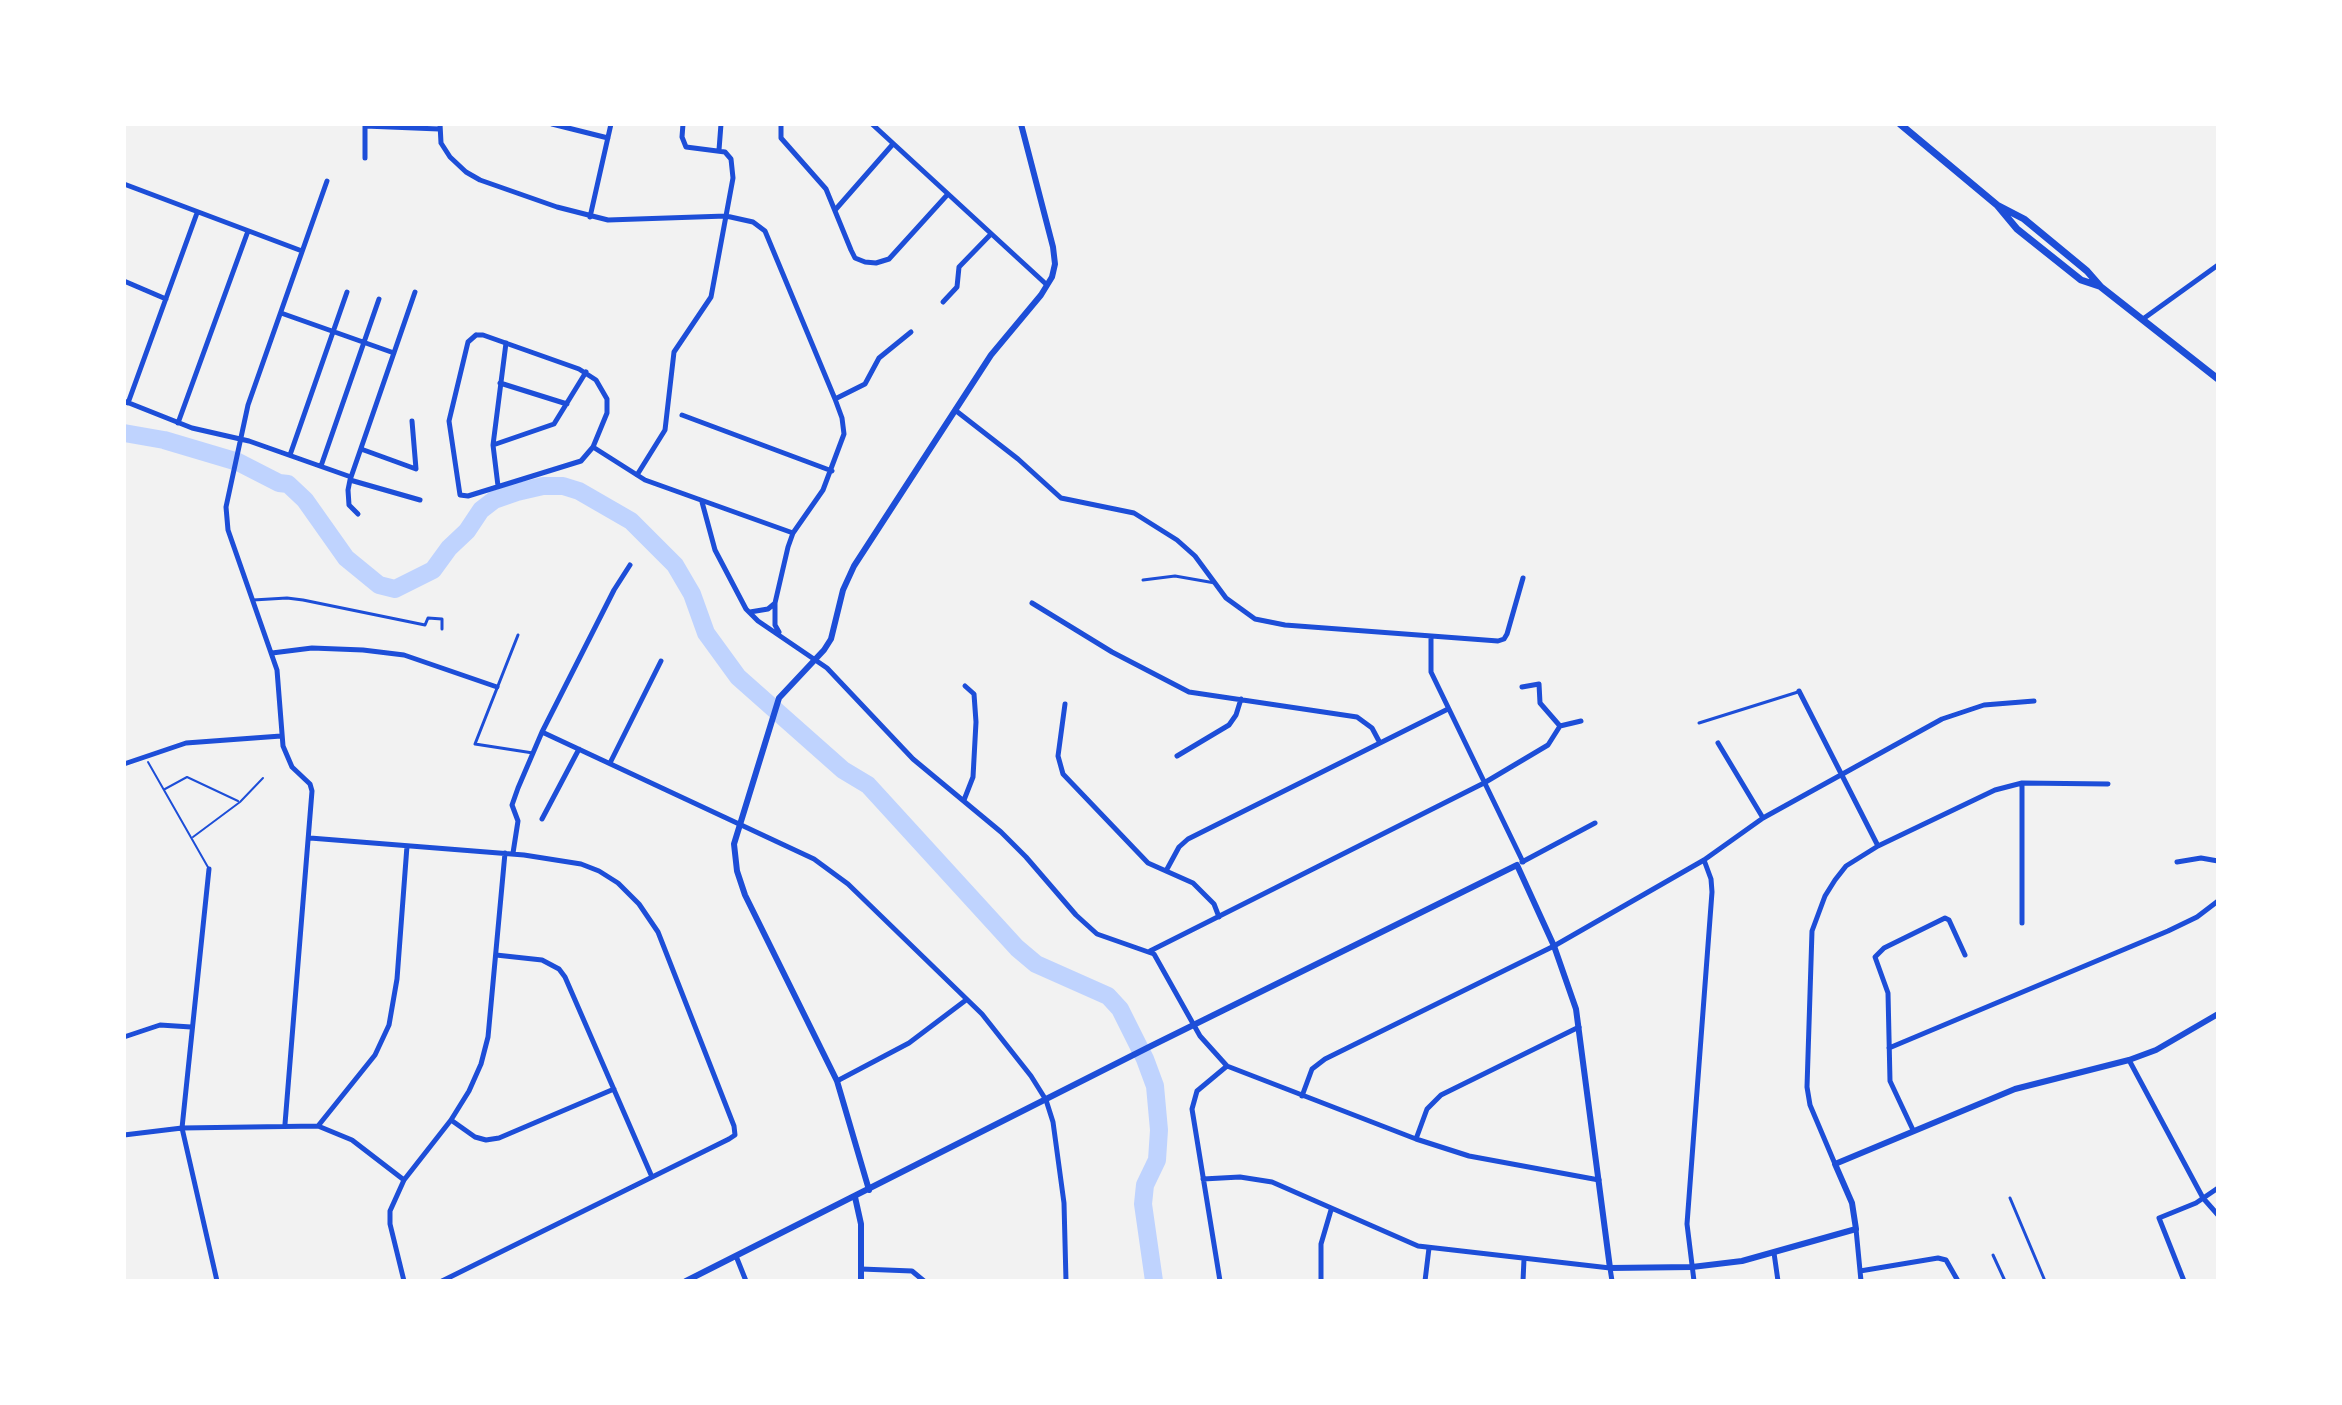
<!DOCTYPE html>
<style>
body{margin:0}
#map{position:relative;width:2342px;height:1405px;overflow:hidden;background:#f2f2f2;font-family:Quicksand,sans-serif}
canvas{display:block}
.frame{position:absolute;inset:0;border:126px solid #fff;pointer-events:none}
</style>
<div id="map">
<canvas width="2342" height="1405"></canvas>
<div class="frame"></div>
</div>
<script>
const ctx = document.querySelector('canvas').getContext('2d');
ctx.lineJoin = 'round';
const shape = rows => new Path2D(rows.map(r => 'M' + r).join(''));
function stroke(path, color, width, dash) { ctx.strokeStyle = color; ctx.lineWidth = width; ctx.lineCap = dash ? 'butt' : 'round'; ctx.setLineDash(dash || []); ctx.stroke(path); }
stroke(shape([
 [124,433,164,440,238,462,279,483,288,484,305,500,346,558,379,585,395,589,433,570,449,548,467,531,481,510,494,500,517,492,543,486,563,486,579,491,631,521,675,565,692,594,706,633,738,677,843,770,868,785,1017,948,1036,964,1108,996,1120,1009,1145,1059,1155,1086,1159,1130,1157,1160,1145,1185,1143,1204,1154,1281]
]), '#bfd3fe', 18);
stroke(shape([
 [148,762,209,869],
 [165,789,187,777,238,801],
 [193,837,240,802,263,778]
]), '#1d4ed8', 2);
stroke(shape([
 [1143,580,1175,576,1215,583],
 [253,600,287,598,303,600,425,625,428,618,442,619,442,629],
 [518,635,475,744,533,753],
 [1699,723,1798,692],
 [2010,1198,2045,1281],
 [1993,1255,2005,1281]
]), '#1d4ed8', 3);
stroke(shape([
 [440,124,441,143,450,157,466,172,480,180,557,207,608,220,726,216,753,222,765,231,835,399,842,418,844,434,823,490,793,533,788,547,775,603,775,625,779,632],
 [552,124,608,138],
 [781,124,781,138,826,189,851,250,855,258,865,262,876,263,889,259,948,194],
 [872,124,1047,285],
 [365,125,365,158],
 [365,126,439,129],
 [719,150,721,124],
 [124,184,302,251],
 [836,209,893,144],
 [590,217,611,124],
 [124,281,166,299],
 [943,302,957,287,959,267,991,234],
 [281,313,394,353],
 [2143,319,2218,265],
 [476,335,483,335,579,369,596,380,607,399,607,413,593,447,581,461,468,496,460,495,449,421,468,342,476,335],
 [500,383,567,404],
 [835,399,865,384,879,358,911,332],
 [124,401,192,428,249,441,351,477],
 [128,403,197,213],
 [955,410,1018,459,1061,498,1134,513,1177,540,1195,556,1226,598,1255,619,1285,625,1498,641,1504,639,1507,634,1523,578],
 [682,415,832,471],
 [178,423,248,231],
 [493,445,506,343],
 [593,447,645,480,793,533],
 [361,449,416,469,412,421],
 [290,455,347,292],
 [321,466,379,299],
 [637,475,665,430,674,352,711,297,733,178,731,159,725,152,686,147,682,137,683,124],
 [350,480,420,500],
 [498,486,493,445,554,424,586,372],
 [702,502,715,550,746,609,758,621,827,668,913,759,1001,832,1026,857,1076,915,1097,934,1154,954,1200,1036,1227,1066,1416,1139,1469,1156,1599,1180],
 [358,514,349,505,348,490,350,480,415,292],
 [1032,603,1112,652,1189,692,1357,717,1372,728,1380,743],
 [750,612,768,609,774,604],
 [1431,637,1431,672,1523,862],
 [272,653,312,648,363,650,404,655,497,687],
 [1522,687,1539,684,1540,703,1560,726,1581,721],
 [1799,691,1878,846],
 [1065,704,1058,756,1063,774,1148,863,1193,883,1214,904,1219,917],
 [542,732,814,859,848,884,982,1014,1031,1076,1046,1100,1053,1122,1064,1203,1066,1281],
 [1718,743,1763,818],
 [1177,756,1229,725,1236,715,1241,699],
 [610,763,661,661],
 [124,764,186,743,281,736],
 [2022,783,2022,923],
 [964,800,973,777,976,722,974,694,965,686],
 [542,819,579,749],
 [310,838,524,855,581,864,599,871,618,883,639,904,658,932,734,1126,735,1135,729,1139,442,1281],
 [513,853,518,821,512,805,518,788,542,732,614,590,630,565],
 [1522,862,1595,823],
 [2177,862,2201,858,2218,861],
 [209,869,182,1128,217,1281],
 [1166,871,1179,847,1188,839,1448,709],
 [1150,951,1484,783,1548,745,1560,726],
 [496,955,542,960,559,969,565,977,652,1177],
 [124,1037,160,1025,191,1027],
 [1889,1048,2168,931,2197,917,2218,901],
 [2129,1060,2203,1198,2218,1215],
 [837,1081,909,1043,966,1000],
 [1302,1096,1312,1069,1325,1059,1554,946,1704,860,1763,818,1942,719,1984,705,2034,701],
 [451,1120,475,1137,486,1140,499,1138,614,1089],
 [285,1124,312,791,310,784,292,767,283,746,277,670,228,530,226,507,248,405,327,181],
 [318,1126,375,1055,389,1025,397,979,407,846],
 [1913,1130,1890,1081,1888,993,1875,957,1884,948,1945,918,1949,920,1965,955],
 [124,1135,182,1128,318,1126,352,1140,404,1180],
 [1416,1139,1427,1109,1441,1095,1579,1027],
 [1835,1164,1810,1105,1807,1087,1812,931,1825,896,1835,880,1846,866,1878,846,1995,790,2022,783,2108,784],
 [1203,1179,1240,1177,1272,1182,1418,1246,1610,1268,1612,1281],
 [1856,1229,1861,1281],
 [1774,1253,1778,1281],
 [736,1256,746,1281],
 [861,1269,912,1271,924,1281],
 [1860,1271,1938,1258,1946,1260,1958,1281],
 [404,1281,390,1224,390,1211,404,1180,451,1120,469,1091,481,1064,488,1037,505,853],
 [1220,1281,1192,1109,1197,1091,1227,1066],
 [1321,1281,1321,1244,1331,1210],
 [1425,1281,1429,1248],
 [1523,1281,1524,1259],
 [1694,1281,1687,1224,1712,892,1711,879,1704,860],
 [2184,1281,2159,1218,2196,1203,2218,1188]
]), '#1d4ed8', 5);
stroke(shape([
 [869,1190,837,1081,745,895,737,871,734,844,779,698,824,650,831,639,843,590,854,566,991,355,1041,295,1052,277,1055,264,1053,247,1021,124],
 [855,1197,861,1224,861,1281],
 [686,1281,1151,1046,1517,865,1554,946,1576,1009,1610,1268,1692,1267,1742,1261,1856,1229,1852,1203,1835,1164,2015,1089,2129,1060,2156,1050,2218,1014]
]), '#1d4ed8', 6);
stroke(shape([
 [1900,124,1997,205,2017,229,2081,280,2099,286],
 [1997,205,2024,219,2087,271,2101,287,2218,379]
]), '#1d4ed8', 7);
</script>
